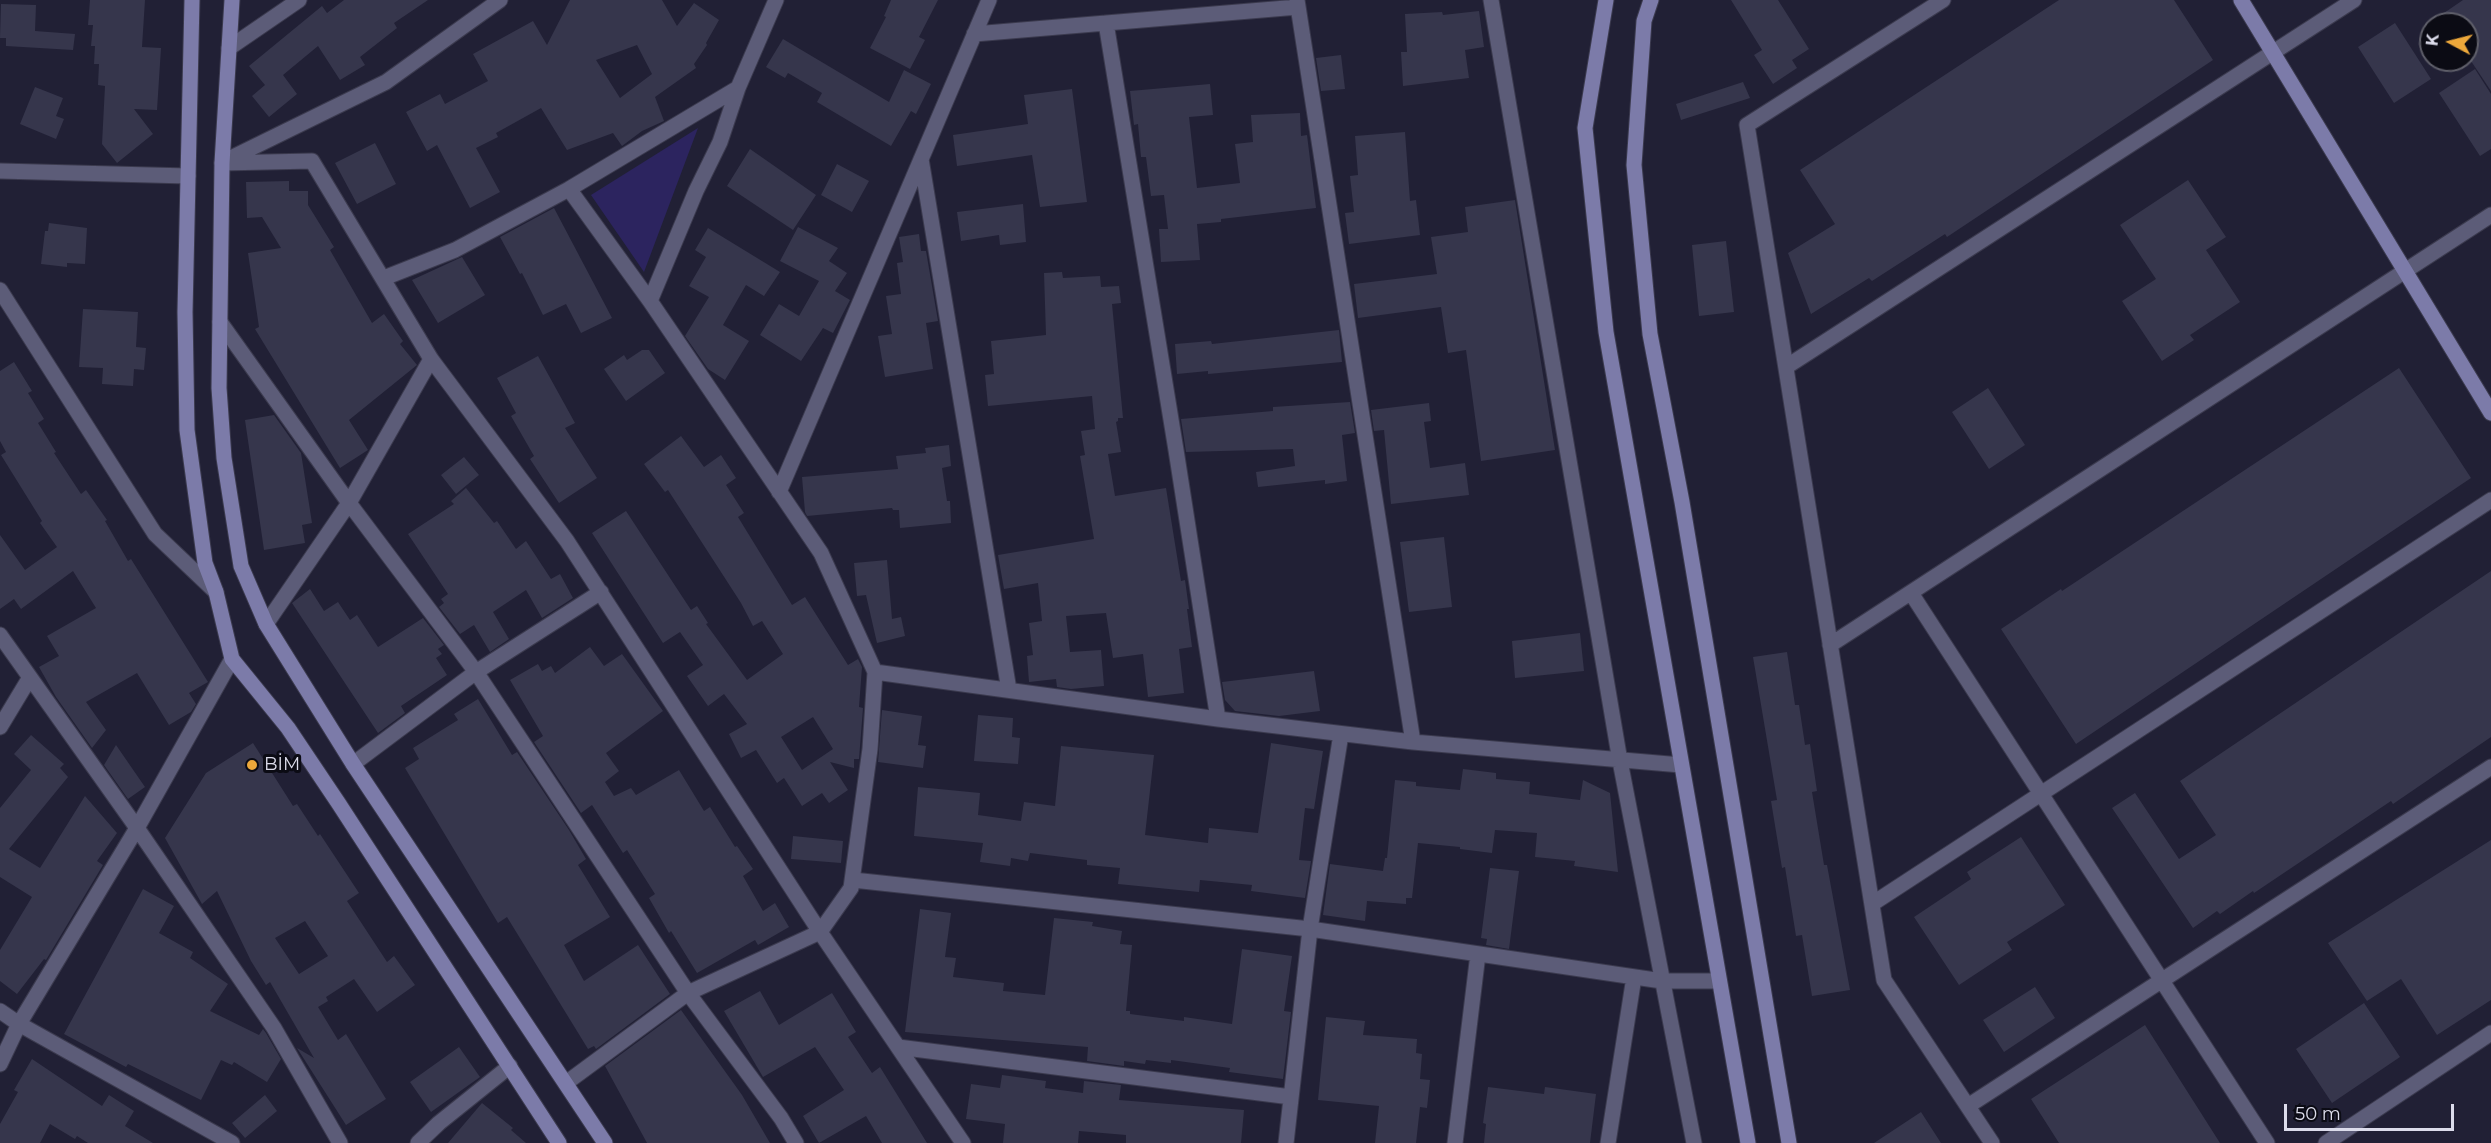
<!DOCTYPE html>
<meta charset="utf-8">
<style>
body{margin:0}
#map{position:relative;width:2491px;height:1143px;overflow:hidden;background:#212035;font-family:Montserrat,sans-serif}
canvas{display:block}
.north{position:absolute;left:2419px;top:12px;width:60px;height:60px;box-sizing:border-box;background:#0b0b14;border:2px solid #5f5f6a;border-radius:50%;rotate:277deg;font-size:16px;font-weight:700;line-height:24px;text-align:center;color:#dcdceb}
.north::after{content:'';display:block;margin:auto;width:21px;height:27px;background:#eda83b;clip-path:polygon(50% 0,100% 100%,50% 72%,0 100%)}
.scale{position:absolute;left:2284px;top:1104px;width:170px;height:27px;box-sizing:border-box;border:3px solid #dcdceb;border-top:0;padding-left:8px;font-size:18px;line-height:21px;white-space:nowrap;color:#dcdceb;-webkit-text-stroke:4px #0b0b14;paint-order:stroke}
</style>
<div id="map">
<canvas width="2491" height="1143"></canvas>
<div class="north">K</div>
<div class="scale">50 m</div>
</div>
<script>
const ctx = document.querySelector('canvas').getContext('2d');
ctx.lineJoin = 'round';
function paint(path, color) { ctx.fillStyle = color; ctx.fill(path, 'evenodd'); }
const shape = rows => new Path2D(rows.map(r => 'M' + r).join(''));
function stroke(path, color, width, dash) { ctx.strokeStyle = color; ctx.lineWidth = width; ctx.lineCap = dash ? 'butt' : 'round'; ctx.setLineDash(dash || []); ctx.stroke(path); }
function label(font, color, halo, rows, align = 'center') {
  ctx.font = font + ' Montserrat,sans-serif'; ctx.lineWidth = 6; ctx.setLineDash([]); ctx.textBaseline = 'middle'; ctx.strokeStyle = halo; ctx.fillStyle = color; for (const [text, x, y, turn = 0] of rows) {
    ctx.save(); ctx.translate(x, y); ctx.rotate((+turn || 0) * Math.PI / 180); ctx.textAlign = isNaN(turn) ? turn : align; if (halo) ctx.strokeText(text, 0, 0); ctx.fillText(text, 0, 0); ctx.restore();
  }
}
paint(shape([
 [698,128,644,272,591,195]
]), '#2c245f');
paint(shape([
 [90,0,145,0,142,47,161,48,157,110,134,109,153,134,117,163,102,144,105,86,98,85,99,64,94,64,95,46,91,46,93,25,88,25],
 [344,0,428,0,394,23,397,28,360,57,365,65,340,80,318,46,283,75,297,94,269,117,252,96,265,85,249,66,322,6,327,13],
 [570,0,662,0,677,26,694,3,719,20,706,43,707,45,694,64,696,68,655,97,664,121,642,131,622,146,613,133,567,150,541,108,496,133,498,137,476,148,500,192,470,208,437,145,427,151,406,112,440,94,445,104,488,81,473,54,533,21,547,45],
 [637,45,652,74,620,98,596,60],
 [891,0,938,0,919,37,925,40,910,69,870,48,886,17,884,16],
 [1731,0,1778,0,1809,49,1792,60,1797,68,1773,84,1754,55,1762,50],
 [2059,0,2174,0,2213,60,1947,237,1945,234,1872,281,1869,278,1811,314,1788,253,1835,224,1800,170],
 [2463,0,2491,0,2491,91,2467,55,2467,24,2428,24],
 [1,4,36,5,35,31,75,34,73,50,6,46,6,38,0,38],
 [1479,11,1484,47,1465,50,1469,78,1403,86,1401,52,1407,52,1405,14,1442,12,1443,15],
 [2395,23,2431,79,2394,103,2358,47],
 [783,39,889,102,904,70,931,84,916,114,911,111,891,146,817,102,822,93,788,73,785,78,766,67],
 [1341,55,1345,89,1321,91,1316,58],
 [2475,69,2491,94,2491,149,2480,156,2439,93],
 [1743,82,1750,98,1681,120,1676,104],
 [1210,84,1213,115,1189,117,1197,188,1240,183,1235,144,1253,142,1251,115,1300,113,1301,136,1307,135,1316,208,1221,219,1221,222,1197,224,1200,260,1161,262,1159,229,1168,229,1164,195,1151,196,1146,157,1141,157,1138,124,1134,125,1130,91],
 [35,87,63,98,56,116,64,119,56,139,20,124],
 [1072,89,1087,202,1040,207,1032,155,957,166,953,135,1028,124,1024,95],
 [1405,132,1410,201,1416,200,1420,235,1349,244,1345,213,1354,212,1350,176,1358,175,1355,136],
 [375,143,396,184,357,204,335,163],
 [750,149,816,195,793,230,727,186],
 [837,164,869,181,852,212,821,195],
 [2188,180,2226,237,2206,250,2240,302,2190,335,2194,340,2162,361,2122,301,2156,279,2120,225],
 [289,181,289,191,308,191,308,205,334,247,330,250,372,323,384,314,403,341,400,344,417,365,349,420,368,450,340,468,255,329,259,327,248,253,281,248,262,217,247,218,246,182],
 [1515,200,1555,450,1481,461,1466,350,1448,353,1441,307,1358,318,1354,284,1437,274,1431,237,1468,232,1465,207],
 [1023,204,1026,242,1000,245,999,235,961,241,957,212],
 [554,208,612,318,581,333,566,304,543,315,522,273,520,274,500,237],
 [49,223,87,228,85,264,67,263,67,267,41,264,45,231,48,231],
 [798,227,838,248,829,261,847,273,835,291,850,300,833,333,823,328,801,361,760,335,779,304,799,316,819,281,780,261],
 [708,228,780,272,764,296,746,285,723,325,749,341,725,380,708,369,685,336,709,297,689,286,706,257,695,250],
 [919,234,921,251,926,251,938,321,926,323,933,369,885,377,878,336,892,334,886,296,901,294,897,263,903,262,899,237],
 [1726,241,1734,312,1699,316,1692,245],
 [462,257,485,295,438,323,412,280],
 [1062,272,1063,278,1100,276,1101,287,1119,286,1121,303,1112,304,1123,418,1118,418,1118,421,1116,422,1121,452,1108,454,1115,496,1166,488,1181,581,1185,580,1189,609,1187,609,1192,647,1179,649,1184,693,1148,697,1143,654,1113,658,1106,613,1066,616,1070,652,1101,650,1104,686,1071,689,1057,687,1056,679,1029,682,1027,656,1033,655,1029,623,1042,621,1038,583,1004,589,998,555,1094,539,1080,456,1085,455,1081,431,1095,429,1092,396,988,406,985,375,994,374,991,341,1046,335,1044,273],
 [83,309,138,312,136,347,146,348,144,370,134,369,133,386,102,384,103,368,79,367],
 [1339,330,1342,362,1208,374,1208,371,1177,374,1175,344,1211,341,1212,344],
 [642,350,649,350,665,373,626,401,604,369,624,355,627,360],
 [538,356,575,423,565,428,597,478,559,503,530,459,534,456,511,416,516,413,497,378],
 [14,362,32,391,28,393,44,419,38,423,56,452,54,453,81,494,86,490,107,520,105,521,128,561,131,559,208,682,189,693,196,704,191,712,169,725,137,673,86,702,106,730,92,748,56,697,39,667,59,656,47,636,96,608,73,571,21,609,14,599,0,609,0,535,25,570,57,547,40,523,42,521,1,455,6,452,0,441,0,371],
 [2399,368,2471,478,2076,744,2001,629,2061,589,2062,591],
 [1988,388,2025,445,1989,469,1952,412],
 [1350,402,1355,433,1342,435,1347,481,1325,484,1325,480,1258,487,1256,472,1295,466,1293,449,1186,452,1181,419,1273,411,1273,407],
 [1429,403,1431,421,1424,422,1430,468,1465,463,1469,495,1391,504,1384,430,1374,431,1371,410],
 [274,415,301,453,312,523,302,525,305,543,264,550,245,420],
 [681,436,704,467,721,455,736,478,726,485,744,513,738,517,792,605,805,597,848,665,858,659,862,667,859,707,863,708,859,759,854,759,854,768,830,762,848,790,829,803,822,793,802,806,784,778,777,783,756,750,741,758,729,734,747,724,724,694,708,706,687,676,703,665,680,632,663,643,592,533,626,511,691,610,697,606,708,623,706,624,747,680,783,654,762,621,753,626,741,603,668,490,665,492,644,464],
 [813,717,833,749,802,770,781,737],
 [949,445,951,466,942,468,947,501,950,501,951,523,900,528,899,510,893,510,892,508,807,516,805,512,802,477,898,469,896,456,926,453,925,448],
 [464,457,479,475,456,494,441,475],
 [466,488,494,523,497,521,516,549,526,541,551,579,560,574,573,598,542,618,526,590,493,612,509,639,490,652,474,625,460,634,439,607,444,603,441,599,448,594,408,534,454,504,451,501],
 [1444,537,1452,607,1409,612,1400,542],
 [887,560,892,619,901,617,905,636,877,643,866,595,857,596,854,563],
 [2491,571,2491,737,2393,804,2391,801,2254,893,2253,891,2220,914,2217,911,2193,928,2112,808,2135,793,2179,859,2216,835,2180,781],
 [310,589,324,611,338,602,350,620,357,615,378,647,423,618,444,645,438,649,442,654,436,658,447,675,401,706,405,713,378,733,292,603],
 [1580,633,1584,671,1515,678,1512,641],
 [590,647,604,666,622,654,663,711,606,753,619,771,605,782,614,796,631,788,636,795,679,770,704,811,710,807,735,847,737,846,753,869,743,876,763,911,775,903,789,927,758,945,755,940,697,973,671,931,669,933,649,898,655,894,627,850,623,853,592,805,581,813,534,742,543,736,510,680,538,664,542,671,551,666,555,673],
 [1787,652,1795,705,1799,705,1805,745,1810,744,1817,791,1812,792,1824,865,1827,865,1850,990,1812,996,1802,935,1796,936,1785,867,1782,868,1771,801,1777,800,1753,657],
 [1314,671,1320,711,1279,716,1235,711,1225,700,1222,682],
 [478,699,512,755,517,752,569,830,586,859,578,865,610,917,564,945,584,981,638,945,670,994,596,1049,594,1046,588,1049,507,917,498,923,405,768,419,759,413,748,458,720,454,714],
 [882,710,922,716,918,745,926,746,923,768,878,762],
 [978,715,1013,718,1012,737,1020,738,1018,764,974,761],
 [31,735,64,764,60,768,68,777,9,849,40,868,85,796,117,833,97,861,103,865,46,960,44,959,17,994,0,981,0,950,32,897,0,877,0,808,31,770,14,754],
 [253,743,293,806,297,804,318,836,320,834,359,893,347,901,387,962,394,956,415,985,377,1012,354,979,326,997,328,1001,318,1007,338,1040,346,1034,386,1099,346,1125,297,1048,314,1058,270,982,266,985,251,961,217,891,202,904,165,838,206,773],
 [305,921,328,956,299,974,275,938],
 [1271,743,1323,751,1314,809,1305,808,1299,860,1311,861,1305,898,1251,891,1252,885,1200,880,1199,892,1118,884,1120,868,1087,865,1087,860,1030,853,1028,861,1011,858,1010,866,980,862,983,843,914,836,918,787,980,793,978,815,1021,821,1024,802,1055,806,1061,746,1154,755,1145,835,1208,843,1209,828,1258,833],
 [116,745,145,787,128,799,104,765],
 [1463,769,1496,773,1496,779,1530,782,1529,794,1580,800,1583,780,1610,793,1618,872,1574,866,1575,861,1535,857,1537,833,1495,830,1492,853,1460,849,1460,847,1418,843,1412,898,1406,898,1406,904,1367,901,1365,921,1323,915,1330,864,1383,871,1385,858,1387,858,1395,780,1416,782,1416,786,1460,790],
 [793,836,843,841,841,863,791,859],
 [2021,837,2065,905,2007,942,2012,950,1959,985,1914,917,1971,879,1967,872],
 [2491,840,2491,1000,2437,1035,2401,979,2367,1001,2328,943],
 [1490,868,1519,871,1509,949,1486,945,1487,939,1481,938],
 [143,889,174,906,159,933,193,952,190,958,228,984,210,1011,259,1035,263,1029,266,1033,281,1059,267,1082,234,1062,232,1065,221,1060,201,1100,128,1064,126,1067,64,1034],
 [920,909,951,913,945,957,956,958,953,977,1004,983,1003,991,1045,995,1054,918,1093,922,1092,926,1122,931,1120,944,1132,945,1126,1011,1130,1011,1130,1014,1184,1021,1184,1017,1232,1024,1242,949,1292,956,1284,1011,1291,1012,1283,1079,1229,1072,1230,1068,1171,1060,1171,1063,1146,1060,1145,1064,1124,1061,1124,1066,1087,1061,1088,1047,905,1032],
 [2035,987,2055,1018,2004,1052,1983,1020],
 [760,991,779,1025,832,993,856,1032,848,1037,872,1073,880,1067,927,1143,882,1143,866,1116,819,1143,803,1116,844,1090,815,1047,763,1077,724,1011],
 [2364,1003,2400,1057,2332,1103,2296,1049],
 [681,1010,742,1095,770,1143,647,1143,605,1066],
 [1326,1017,1365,1021,1363,1035,1417,1039,1416,1053,1422,1054,1420,1079,1430,1080,1427,1108,1420,1107,1416,1143,1375,1143,1379,1106,1318,1100],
 [2145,1025,2220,1143,2059,1143,2031,1099],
 [459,1047,480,1077,431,1112,410,1082],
 [32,1059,102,1106,109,1095,134,1111,125,1126,153,1143,88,1143,77,1136,75,1139,50,1124,40,1143,0,1143,0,1124,18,1092,14,1090],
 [1002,1075,1046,1081,1045,1088,1083,1093,1084,1081,1121,1085,1119,1100,1244,1110,1241,1143,1126,1143,1126,1135,1079,1131,1078,1143,1003,1143,1005,1124,966,1119,971,1084,1000,1088],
 [1488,1087,1544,1094,1545,1087,1596,1094,1590,1143,1484,1143,1486,1124,1483,1123],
 [265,1095,277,1111,245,1138,232,1123],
 [482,1103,513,1128,511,1130,526,1143,448,1143],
 [1921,1112,1941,1143,1874,1143]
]), '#36364c');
const minor = shape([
 [1297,0,1413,742],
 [1491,0,1620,761,1694,1143],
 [1943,0,1747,125,1884,980,1992,1143],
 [1106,23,1176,450,1218,719],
 [974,34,1298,7],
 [229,48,299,0],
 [921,159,1009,690],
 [227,160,386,82,500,0],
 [222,163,312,161,431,359,567,541,820,932,963,1143],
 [0,171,188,176],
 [384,278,455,250,569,189,738,88],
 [0,290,155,534,216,592],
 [650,301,696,191,720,142,738,88,776,0],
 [220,322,349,503,476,672,688,993,781,1118,796,1143],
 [1786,367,2354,0],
 [779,492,989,0],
 [1911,593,2267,1143],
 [266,624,349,503,431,359],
 [0,635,137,828,274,1028,340,1143],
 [1830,645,2491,215],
 [875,672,1218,719,1413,742,1681,765],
 [0,727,29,679],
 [353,764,476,672,601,592],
 [853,880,1310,929,1662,981,1719,981],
 [1872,904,2491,500],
 [0,1011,19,1024,232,1143],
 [898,1047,1291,1097],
 [0,1064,19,1024,137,828,232,659],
 [566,1083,688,993,820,932,851,888,870,749,875,672,821,553,650,301,569,189],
 [1968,1106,2491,767],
 [418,1143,439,1123,510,1066],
 [1286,1143,1310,929,1341,734],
 [1455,1143,1478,954],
 [1608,1143,1634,977],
 [2326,1143,2491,1033]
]);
const secondary = shape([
 [192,0,185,312,187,430,205,563,216,592,232,659,288,728,339,804,559,1143],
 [232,0,222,163,219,388,224,458,241,566,266,624,353,764,605,1143],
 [1606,0,1585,128,1606,332,1748,1143],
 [1651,0,1644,21,1634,165,1650,334,1682,502,1789,1143],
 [2241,0,2491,413]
]);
stroke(minor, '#3b3a4e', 17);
stroke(secondary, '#3b3a4e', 17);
stroke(minor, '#5c5c78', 15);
stroke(secondary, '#7c7ba9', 15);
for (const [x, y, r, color] of [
 [252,765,6,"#eda83b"]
]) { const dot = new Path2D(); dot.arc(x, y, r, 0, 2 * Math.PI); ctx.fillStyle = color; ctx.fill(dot); stroke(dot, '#0b0b14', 2); }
label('18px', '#dcdceb', '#0b0b14', [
 ["BİM",264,765]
], 'left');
</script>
